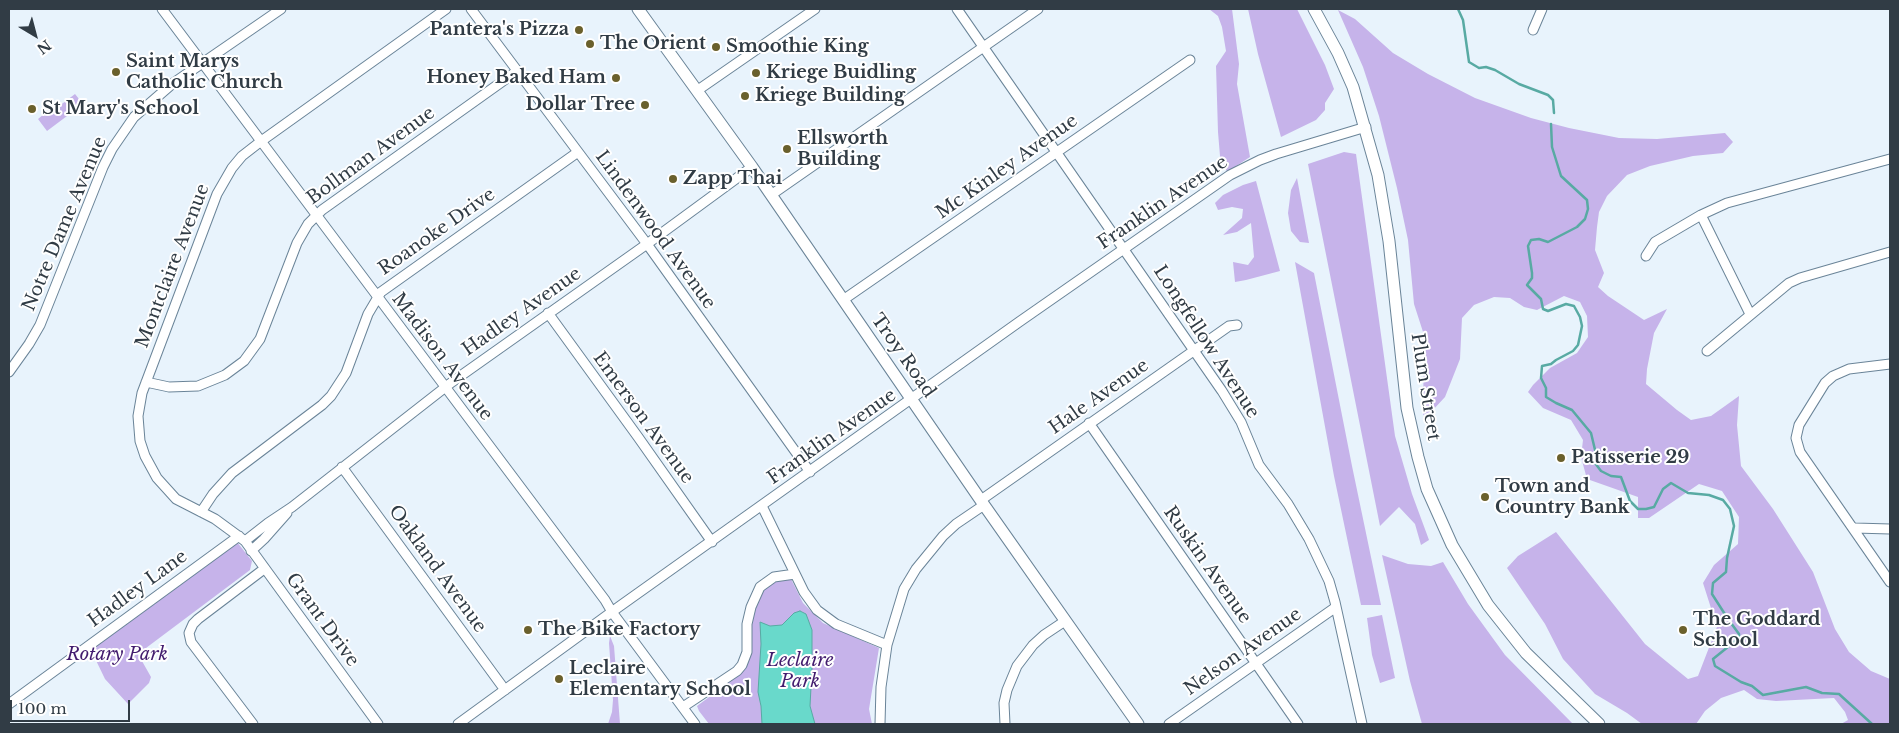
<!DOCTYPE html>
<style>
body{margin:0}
#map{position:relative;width:1899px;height:733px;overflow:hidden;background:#e8f3fc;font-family:"Libre Baskerville",serif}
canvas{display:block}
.frame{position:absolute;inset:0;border:10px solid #313c45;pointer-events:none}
.north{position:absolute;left:10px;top:10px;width:50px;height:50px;-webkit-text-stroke:4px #fff;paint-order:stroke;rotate:143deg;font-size:14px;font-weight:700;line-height:20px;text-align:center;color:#313c45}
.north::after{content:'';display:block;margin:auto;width:18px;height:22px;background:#313c45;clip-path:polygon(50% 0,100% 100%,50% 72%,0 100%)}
.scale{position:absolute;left:10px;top:700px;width:120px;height:22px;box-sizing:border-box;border:2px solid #313c45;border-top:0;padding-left:6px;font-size:15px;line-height:18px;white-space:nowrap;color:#313c45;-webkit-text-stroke:4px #fff;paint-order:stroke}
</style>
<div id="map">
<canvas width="1899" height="733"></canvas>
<div class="frame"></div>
<div class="north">N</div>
<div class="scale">100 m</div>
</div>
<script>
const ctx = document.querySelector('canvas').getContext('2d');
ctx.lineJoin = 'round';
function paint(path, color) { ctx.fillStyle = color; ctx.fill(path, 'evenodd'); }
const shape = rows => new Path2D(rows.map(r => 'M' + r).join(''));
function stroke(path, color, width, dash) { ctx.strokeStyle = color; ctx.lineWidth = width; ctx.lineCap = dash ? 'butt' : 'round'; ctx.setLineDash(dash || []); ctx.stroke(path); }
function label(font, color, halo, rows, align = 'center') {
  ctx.font = font + ' "Libre Baskerville",serif'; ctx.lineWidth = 4; ctx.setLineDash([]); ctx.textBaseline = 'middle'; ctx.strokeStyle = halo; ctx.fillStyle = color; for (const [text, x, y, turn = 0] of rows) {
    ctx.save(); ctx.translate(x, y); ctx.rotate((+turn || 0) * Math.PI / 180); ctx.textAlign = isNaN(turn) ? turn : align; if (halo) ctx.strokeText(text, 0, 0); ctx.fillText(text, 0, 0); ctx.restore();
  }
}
paint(shape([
 [1209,9,1232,9,1239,64,1237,84,1250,157,1227,172,1220,156,1218,132,1216,66,1226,51,1222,27,1218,16],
 [1248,9,1297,9,1325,65,1334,89,1325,103,1325,110,1316,120,1281,137,1258,54],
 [1338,10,1355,19,1393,53,1428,74,1475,98,1531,118,1569,128,1619,138,1657,139,1725,133,1733,142,1723,153,1693,156,1650,166,1627,175,1607,196,1599,212,1597,227,1595,250,1604,273,1598,287,1608,296,1644,320,1667,309,1654,333,1647,369,1646,384,1677,410,1691,420,1711,416,1739,396,1737,425,1741,466,1773,509,1813,572,1835,629,1849,652,1871,671,1890,679,1890,724,1841,724,1848,720,1845,712,1834,698,1776,701,1757,699,1744,690,1721,698,1705,711,1696,724,1642,724,1627,713,1595,694,1563,659,1545,624,1507,568,1518,556,1556,532,1645,644,1688,679,1698,676,1717,627,1703,583,1714,565,1738,544,1739,517,1722,491,1699,484,1649,518,1638,518,1638,497,1587,479,1581,457,1583,440,1571,420,1543,408,1528,392,1533,385,1550,368,1577,353,1588,337,1587,316,1580,302,1564,296,1537,310,1524,307,1510,298,1494,297,1474,305,1462,318,1460,359,1445,397,1432,411,1423,415,1424,335,1414,304,1408,240,1397,188,1379,116,1363,67],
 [75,94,83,104,47,131,38,119,44,114,46,116],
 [1344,152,1356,154,1395,436,1412,494,1429,540,1421,545,1415,524,1399,507,1380,526,1308,164],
 [1297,178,1309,243,1300,242,1291,231,1288,213,1291,190],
 [1256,181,1280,271,1246,280,1235,282,1233,262,1248,265,1254,257,1251,223,1237,232,1223,235,1242,218,1243,209,1232,207,1218,210,1215,203,1223,195,1243,185],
 [1295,262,1314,273,1352,466,1381,605,1361,605,1334,476],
 [237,542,252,561,250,570,138,654,151,677,149,683,128,704,105,679,90,648],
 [1382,555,1408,564,1431,566,1443,562,1468,604,1505,655,1573,724,1422,724,1410,681],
 [782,577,791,579,803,603,823,623,879,648,869,709,872,724,709,724,699,711,697,706,739,675,748,661,753,610,765,586],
 [1382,615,1395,678,1380,683,1372,655,1367,618],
 [610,636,614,646,620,724,608,724,612,712,613,700,609,643]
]), '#c6b3ea');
const water = shape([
 [800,611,806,614,812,630,812,668,810,706,815,724,762,724,761,706,758,692,761,644,760,622,770,626,782,625,794,613,800,611]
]);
paint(water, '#69d9cb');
stroke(water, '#58aaa3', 1);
stroke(shape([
 [1458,9,1463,20,1469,62,1479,68,1486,67,1495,70,1519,84,1548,95,1553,100,1554,113],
 [1551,124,1552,147,1561,176,1587,200,1588,209,1585,219,1577,227,1548,242,1539,239,1531,240,1528,246,1532,273,1532,278,1527,285,1541,299,1543,309,1548,311,1566,304,1574,306,1580,317,1582,326,1578,345,1573,351,1556,360,1551,364,1542,366,1541,378,1546,388,1546,397,1556,403,1572,410,1591,433,1596,454,1595,463,1601,471,1611,476,1621,477,1630,501,1638,509,1646,509,1654,507,1663,489,1671,483,1688,493,1709,495,1723,500,1730,509,1734,526,1727,558,1726,572,1713,583,1712,594,1728,619,1739,634,1739,638,1713,659,1715,666,1741,682,1752,686,1763,695,1806,687,1822,693,1839,694,1872,724]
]), '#58aaa3', 2.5);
const minor = shape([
 [162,9,605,600,612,612,695,724],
 [471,9,647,244,810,472],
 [957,9,1222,391,1241,422,1259,465,1288,504,1309,539,1329,581,1335,602,1362,724],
 [1533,30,1542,9],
 [698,90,815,9],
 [771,195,1038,9],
 [1701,215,1750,314],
 [1646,256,1655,242,1701,215,1727,203,1890,159],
 [843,300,1190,60],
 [548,313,638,437,712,542],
 [1707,351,1789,283,1800,278,1890,252],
 [1890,364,1849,369,1833,376,1825,383,1799,425,1796,438,1800,452,1890,582],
 [9,372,29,344,40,325,103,167,112,149,134,117,172,84,281,9],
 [146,382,169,387,198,386,225,375,244,361,260,339,297,243,308,224,322,210,517,71],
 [1089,423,1298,724],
 [342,467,505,690],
 [981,500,1229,326,1237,325],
 [762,506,804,592,817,610,836,624,887,645],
 [201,512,213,494,232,473,322,405,331,396,346,373,368,314,381,292,578,152],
 [1855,528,1890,529],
 [245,541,268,523,292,507,452,382,647,244,752,167],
 [251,551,264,539,287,513],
 [9,704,239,536],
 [683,707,737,671,742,665,747,652,747,624,751,607,760,587,774,577,795,574],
 [253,724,191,642,189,633,193,624,198,619,264,569],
 [378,724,245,541,215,519,176,499,157,478,145,456,140,441,138,416,142,393,217,194,232,168,242,156,260,142,446,9],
 [458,724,620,606,1019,322,1230,175,1260,160,1276,154,1366,127],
 [880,724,881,687,887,645,904,589,916,569,943,536,956,524,984,505],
 [1005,724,1004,703,1007,690,1017,666,1033,645,1044,635,1065,621],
 [1169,724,1336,607]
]);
const major = shape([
 [638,9,752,167,984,505,1138,724],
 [1314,9,1338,53,1353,87,1378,175,1389,241,1407,408,1418,457,1427,489,1452,545,1488,605,1526,653,1599,724]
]);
stroke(minor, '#6a8498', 11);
stroke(major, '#6a8498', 13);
stroke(minor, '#fff', 9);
stroke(major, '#fff', 11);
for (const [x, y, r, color] of [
 [579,30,5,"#6a602c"],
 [590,44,5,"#6a602c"],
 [716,47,5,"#6a602c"],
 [116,72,5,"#6a602c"],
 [756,73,5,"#6a602c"],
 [616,78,5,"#6a602c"],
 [745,96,5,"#6a602c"],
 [645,105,5,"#6a602c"],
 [32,109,5,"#6a602c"],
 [787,149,5,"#6a602c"],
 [673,179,5,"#6a602c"],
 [1561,458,5,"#6a602c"],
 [1485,497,5,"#6a602c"],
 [528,630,5,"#6a602c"],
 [1683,630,5,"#6a602c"],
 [559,679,5,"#6a602c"]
]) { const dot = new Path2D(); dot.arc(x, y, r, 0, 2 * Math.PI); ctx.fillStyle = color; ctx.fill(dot); stroke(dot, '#fff', 2); }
label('bold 18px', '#313c45', '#fff', [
 ["Pantera's Pizza",569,30,"right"],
 ["The Orient",600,44],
 ["Smoothie King",726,47],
 ["Saint Marys",126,62],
 ["Catholic Church",126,83],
 ["Kriege Buidling",766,73],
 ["Honey Baked Ham",606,78,"right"],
 ["Kriege Building",755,96],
 ["Dollar Tree",635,105,"right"],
 ["St Mary's School",42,109],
 ["Ellsworth",797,139],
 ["Building",797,160],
 ["Zapp Thai",683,179],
 ["Patisserie 29",1571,458],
 ["Town and",1495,487],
 ["Country Bank",1495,508],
 ["The Goddard",1693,620],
 ["School",1693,641],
 ["The Bike Factory",538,630],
 ["Leclaire",569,669],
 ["Elementary School",569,690]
], 'left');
label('18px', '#313c45', '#fff', [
 ["Bollman Avenue",371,156,-36],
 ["Mc Kinley Avenue",1007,167,-35],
 ["Franklin Avenue",1163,203,-34],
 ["Notre Dame Avenue",65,224,-67],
 ["Lindenwood Avenue",655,230,54],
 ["Roanoke Drive",437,232,-35],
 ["Montclaire Avenue",173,266,-69],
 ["Hadley Avenue",522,312,-35],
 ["Longfellow Avenue",1206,342,57],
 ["Troy Road",903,356,55],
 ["Madison Avenue",442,357,53],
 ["Plum Street",1425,387,81],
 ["Hale Avenue",1099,397,-35],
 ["Emerson Avenue",643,418,54],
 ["Franklin Avenue",832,437,-35],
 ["Ruskin Avenue",1207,565,55],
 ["Oakland Avenue",437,569,54],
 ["Hadley Lane",138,589,-36],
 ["Grant Drive",322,620,54],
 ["Nelson Avenue",1243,652,-35]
]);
label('italic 18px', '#421c6e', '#fff', [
 ["Rotary Park",117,655],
 ["Leclaire",800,661],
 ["Park",800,682]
]);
</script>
